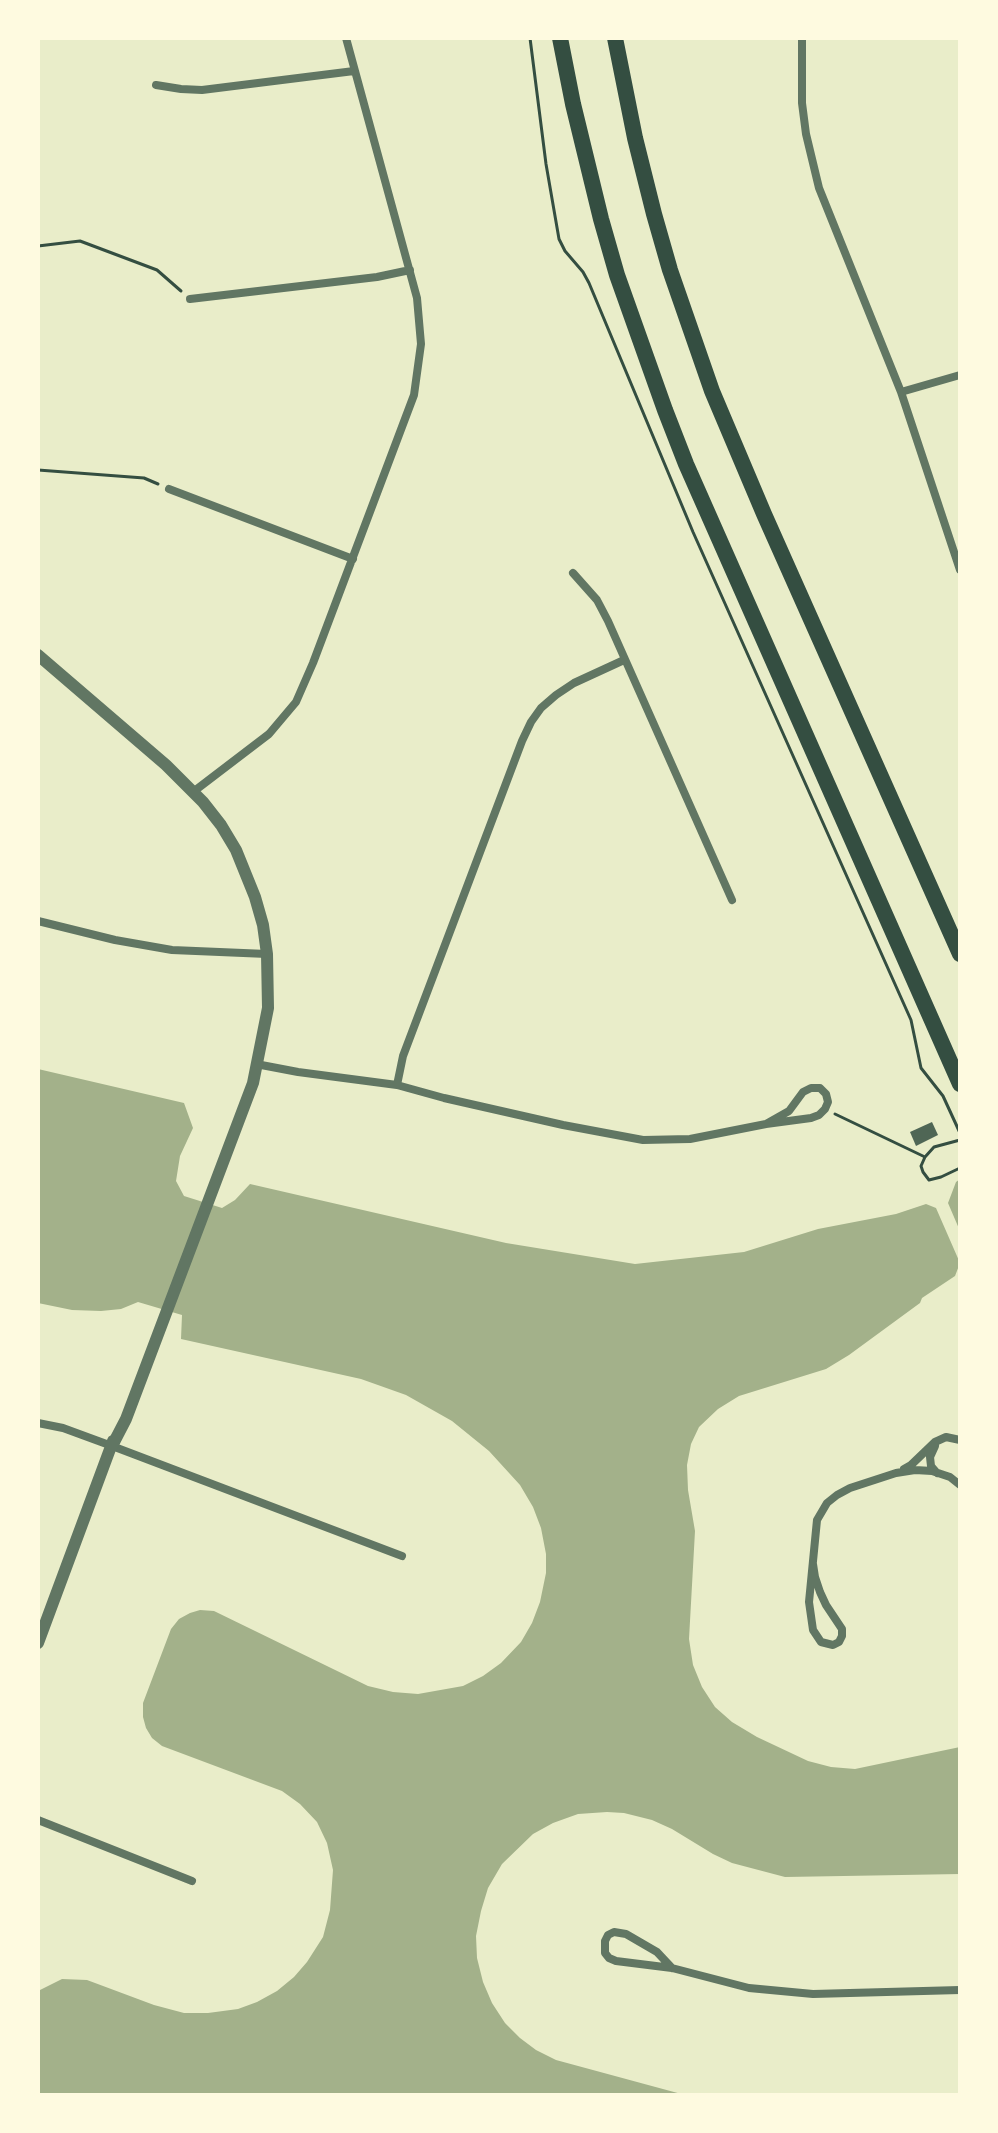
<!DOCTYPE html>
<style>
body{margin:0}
#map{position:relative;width:998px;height:2133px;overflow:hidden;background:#e9edc9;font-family:"DejaVu Sans",sans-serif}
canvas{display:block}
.frame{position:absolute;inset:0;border:40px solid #fefae0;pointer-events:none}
</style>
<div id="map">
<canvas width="998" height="2133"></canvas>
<div class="frame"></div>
</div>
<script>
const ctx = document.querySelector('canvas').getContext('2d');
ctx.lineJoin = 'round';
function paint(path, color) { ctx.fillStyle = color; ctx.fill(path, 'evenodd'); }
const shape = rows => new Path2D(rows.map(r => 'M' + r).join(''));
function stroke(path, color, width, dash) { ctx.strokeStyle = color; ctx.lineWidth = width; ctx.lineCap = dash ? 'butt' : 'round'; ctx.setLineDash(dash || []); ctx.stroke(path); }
paint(shape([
 [38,1069,184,1103,193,1128,180,1156,176,1181,184,1196,222,1208,235,1200,250,1184,506,1243,635,1264,744,1252,818,1229,896,1214,926,1204,936,1208,960,1263,955,1276,922,1298,920,1303,849,1355,826,1369,739,1396,718,1409,699,1427,691,1444,687,1465,688,1490,695,1531,689,1639,693,1665,702,1687,715,1707,732,1722,757,1737,808,1761,831,1767,855,1769,960,1747,960,1874,785,1877,732,1863,713,1854,672,1829,652,1820,624,1813,607,1812,578,1814,553,1823,533,1834,502,1864,488,1888,481,1911,476,1936,477,1958,483,1982,492,2003,505,2023,520,2038,536,2050,556,2060,685,2095,38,2095,38,1994,40,1990,62,1979,87,1980,154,2005,184,2013,208,2013,238,2009,257,2002,277,1991,294,1977,307,1962,323,1937,330,1910,333,1870,327,1843,317,1822,300,1804,282,1791,162,1746,152,1738,146,1728,143,1717,143,1703,171,1629,179,1619,190,1613,200,1610,214,1611,368,1686,393,1692,418,1694,463,1686,483,1676,501,1663,521,1642,532,1623,540,1602,546,1573,546,1554,541,1528,533,1507,520,1485,489,1451,452,1421,406,1395,361,1379,181,1339,182,1315,138,1302,121,1309,101,1311,72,1310,38,1303],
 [960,1179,960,1231,948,1203,956,1182]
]), '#a3b18a');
paint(shape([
 [932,1122,938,1135,916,1146,910,1132]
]), '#4f6655');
stroke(shape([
 [530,38,546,164,559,239,565,251,583,272,589,283,693,532,911,1020,921,1068,943,1096,960,1133],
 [38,246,80,241,157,270,181,291],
 [38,470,144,478,158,484],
 [835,1114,925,1157],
 [960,1140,934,1147,925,1157,921,1166,923,1172,929,1180,941,1177,960,1168]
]), '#344e41', 3);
stroke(shape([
 [802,38,802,103,806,134,819,188,901,392,960,570],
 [156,85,181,89,202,90,354,71],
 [190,299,377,277,410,270],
 [901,392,960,375],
 [169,489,353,559],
 [573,573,597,600,608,621,732,900],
 [193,792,269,734,296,702,313,663,414,395,421,344,417,298,346,38],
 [38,921,115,940,172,950,267,954],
 [256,1064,298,1072,397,1085,444,1098,563,1125,643,1140,690,1139,766,1124,811,1118,819,1115,825,1109,828,1102,826,1094,820,1088,811,1088,803,1092,789,1111,766,1124],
 [397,1085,403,1056,522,741,531,722,541,708,556,695,574,683,624,660],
 [38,1423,63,1428,112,1446,402,1556],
 [935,1446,930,1457,931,1466,937,1473],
 [904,1469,911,1465,935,1442,946,1437,960,1440],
 [813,1564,815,1577,820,1592,826,1605,842,1629,842,1636,839,1642,833,1645,821,1642,813,1630,809,1602,817,1520,827,1503,837,1495,850,1488,896,1473,915,1470,932,1471,950,1477,960,1485],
 [38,1820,192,1881],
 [672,1968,657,1952,626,1934,614,1932,608,1935,605,1941,605,1953,609,1958,616,1961,672,1968,749,1988,813,1994,960,1990]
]), '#617663', 8);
stroke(shape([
 [38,655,166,765,203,802,221,825,236,850,255,897,263,925,267,954,268,1008,253,1083,126,1419,112,1446],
 [38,1643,113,1441]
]), '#617663', 12);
stroke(shape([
 [560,38,573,104,601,219,617,275,665,410,686,464,960,1084],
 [615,38,635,138,654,214,670,270,712,391,764,514,960,954]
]), '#344e41', 16);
</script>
